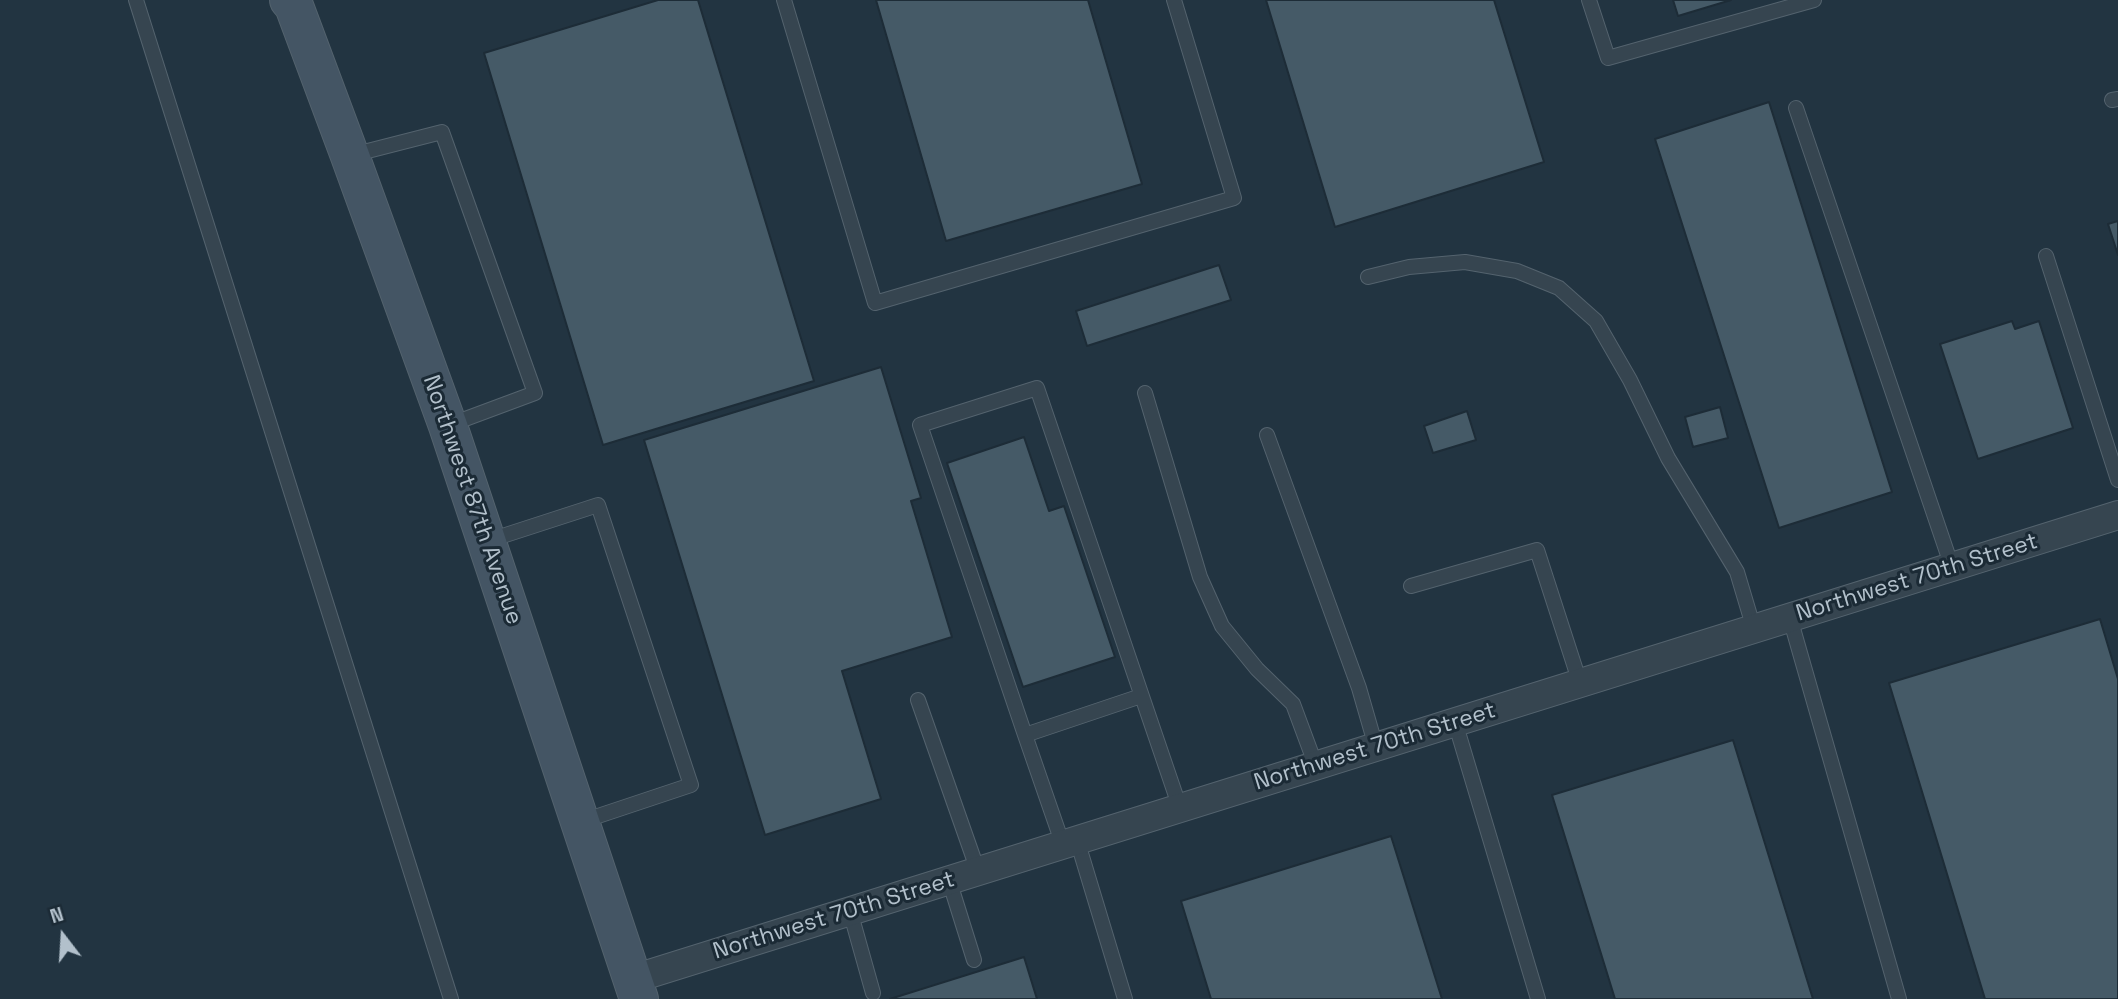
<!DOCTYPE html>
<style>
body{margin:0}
#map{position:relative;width:2118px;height:999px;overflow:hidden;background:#223441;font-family:"Space Grotesk",sans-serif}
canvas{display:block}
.north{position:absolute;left:28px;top:901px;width:70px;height:70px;-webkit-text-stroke:5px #1b2a35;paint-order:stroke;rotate:343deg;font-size:19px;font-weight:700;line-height:28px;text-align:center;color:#b2c0cb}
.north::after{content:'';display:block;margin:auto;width:24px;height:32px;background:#b2c0cb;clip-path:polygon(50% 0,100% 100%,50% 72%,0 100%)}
</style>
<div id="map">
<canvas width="2118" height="999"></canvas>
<div class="north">N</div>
</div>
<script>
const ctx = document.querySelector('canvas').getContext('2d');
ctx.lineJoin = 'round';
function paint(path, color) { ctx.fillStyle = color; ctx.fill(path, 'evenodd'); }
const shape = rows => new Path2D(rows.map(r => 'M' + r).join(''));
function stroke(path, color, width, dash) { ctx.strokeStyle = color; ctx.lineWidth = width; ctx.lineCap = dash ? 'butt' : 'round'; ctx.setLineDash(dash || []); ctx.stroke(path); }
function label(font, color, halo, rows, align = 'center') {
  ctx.font = font + ' "Space Grotesk",sans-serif'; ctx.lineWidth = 6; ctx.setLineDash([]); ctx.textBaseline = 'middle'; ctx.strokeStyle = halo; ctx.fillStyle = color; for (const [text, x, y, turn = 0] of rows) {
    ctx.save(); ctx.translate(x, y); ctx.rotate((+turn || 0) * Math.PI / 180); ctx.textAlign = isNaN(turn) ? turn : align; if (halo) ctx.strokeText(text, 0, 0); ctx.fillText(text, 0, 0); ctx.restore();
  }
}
const building = shape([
 [658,0,698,0,814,381,603,445,484,53,658,0],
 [876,0,1088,0,1142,184,946,241,876,0],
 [1266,0,1494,0,1544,162,1335,227,1266,0],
 [1673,0,1731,0,1678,16,1673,0],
 [1769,102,1892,492,1779,528,1655,139,1769,102],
 [2118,221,2118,255,2108,224,2118,221],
 [1219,265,1231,300,1087,346,1076,311,1219,265],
 [2012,321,2015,329,2039,321,2073,428,1978,459,1940,344,2012,321],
 [881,367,921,498,911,501,952,637,842,671,881,799,765,835,644,440,881,367],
 [1720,407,1728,438,1693,447,1685,417,1720,407],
 [1467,411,1476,440,1433,453,1424,426,1467,411],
 [1024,437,1049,511,1064,506,1115,657,1023,687,947,463,1024,437],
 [2100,619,2118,679,2118,999,1985,999,1889,683,2100,619],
 [1733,740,1813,999,1615,999,1552,795,1733,740],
 [1391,836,1442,999,1211,999,1181,901,1391,836],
 [1024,957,1037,999,890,999,1024,957]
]);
paint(building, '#455a67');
stroke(building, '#1d2c37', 2);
const service = shape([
 [136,0,451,999],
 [784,0,875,303,1234,198,1174,0],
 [1589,0,1608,58,1814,0],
 [2112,100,2118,99],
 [1796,108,1952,567],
 [352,155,442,132,535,393,449,425],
 [2046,256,2118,480],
 [1368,277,1409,267,1465,262,1517,271,1559,288,1596,321,1630,380,1668,458,1737,572,1754,629],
 [1145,393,1200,577,1222,626,1257,669,1293,704,1316,766],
 [1267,435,1359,688,1376,747],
 [487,541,598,505,691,785,580,822],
 [1411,586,1537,550,1580,683],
 [1790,618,1899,999],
 [1141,696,1025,735,920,425,1037,388,1180,808],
 [918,700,978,871],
 [1455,722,1538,999],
 [1025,735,1063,845],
 [1077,840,1125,999],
 [949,880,974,960],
 [850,911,873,993]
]);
const minor = shape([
 [633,979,2118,515]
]);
const secondary = shape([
 [289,0,294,6,350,156,448,426,639,999]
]);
stroke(service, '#54636e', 16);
stroke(minor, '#54636e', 30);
stroke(secondary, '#54636e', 40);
stroke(service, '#364550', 14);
stroke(minor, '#364550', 28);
stroke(secondary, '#445564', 38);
label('23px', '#b2c0cb', '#1b2a35', [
 ["Northwest 87th Avenue",472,500,71],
 ["Northwest 70th Street",1917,578,-17],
 ["Northwest 70th Street",1375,747,-17],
 ["Northwest 70th Street",834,916,-17]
]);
</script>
